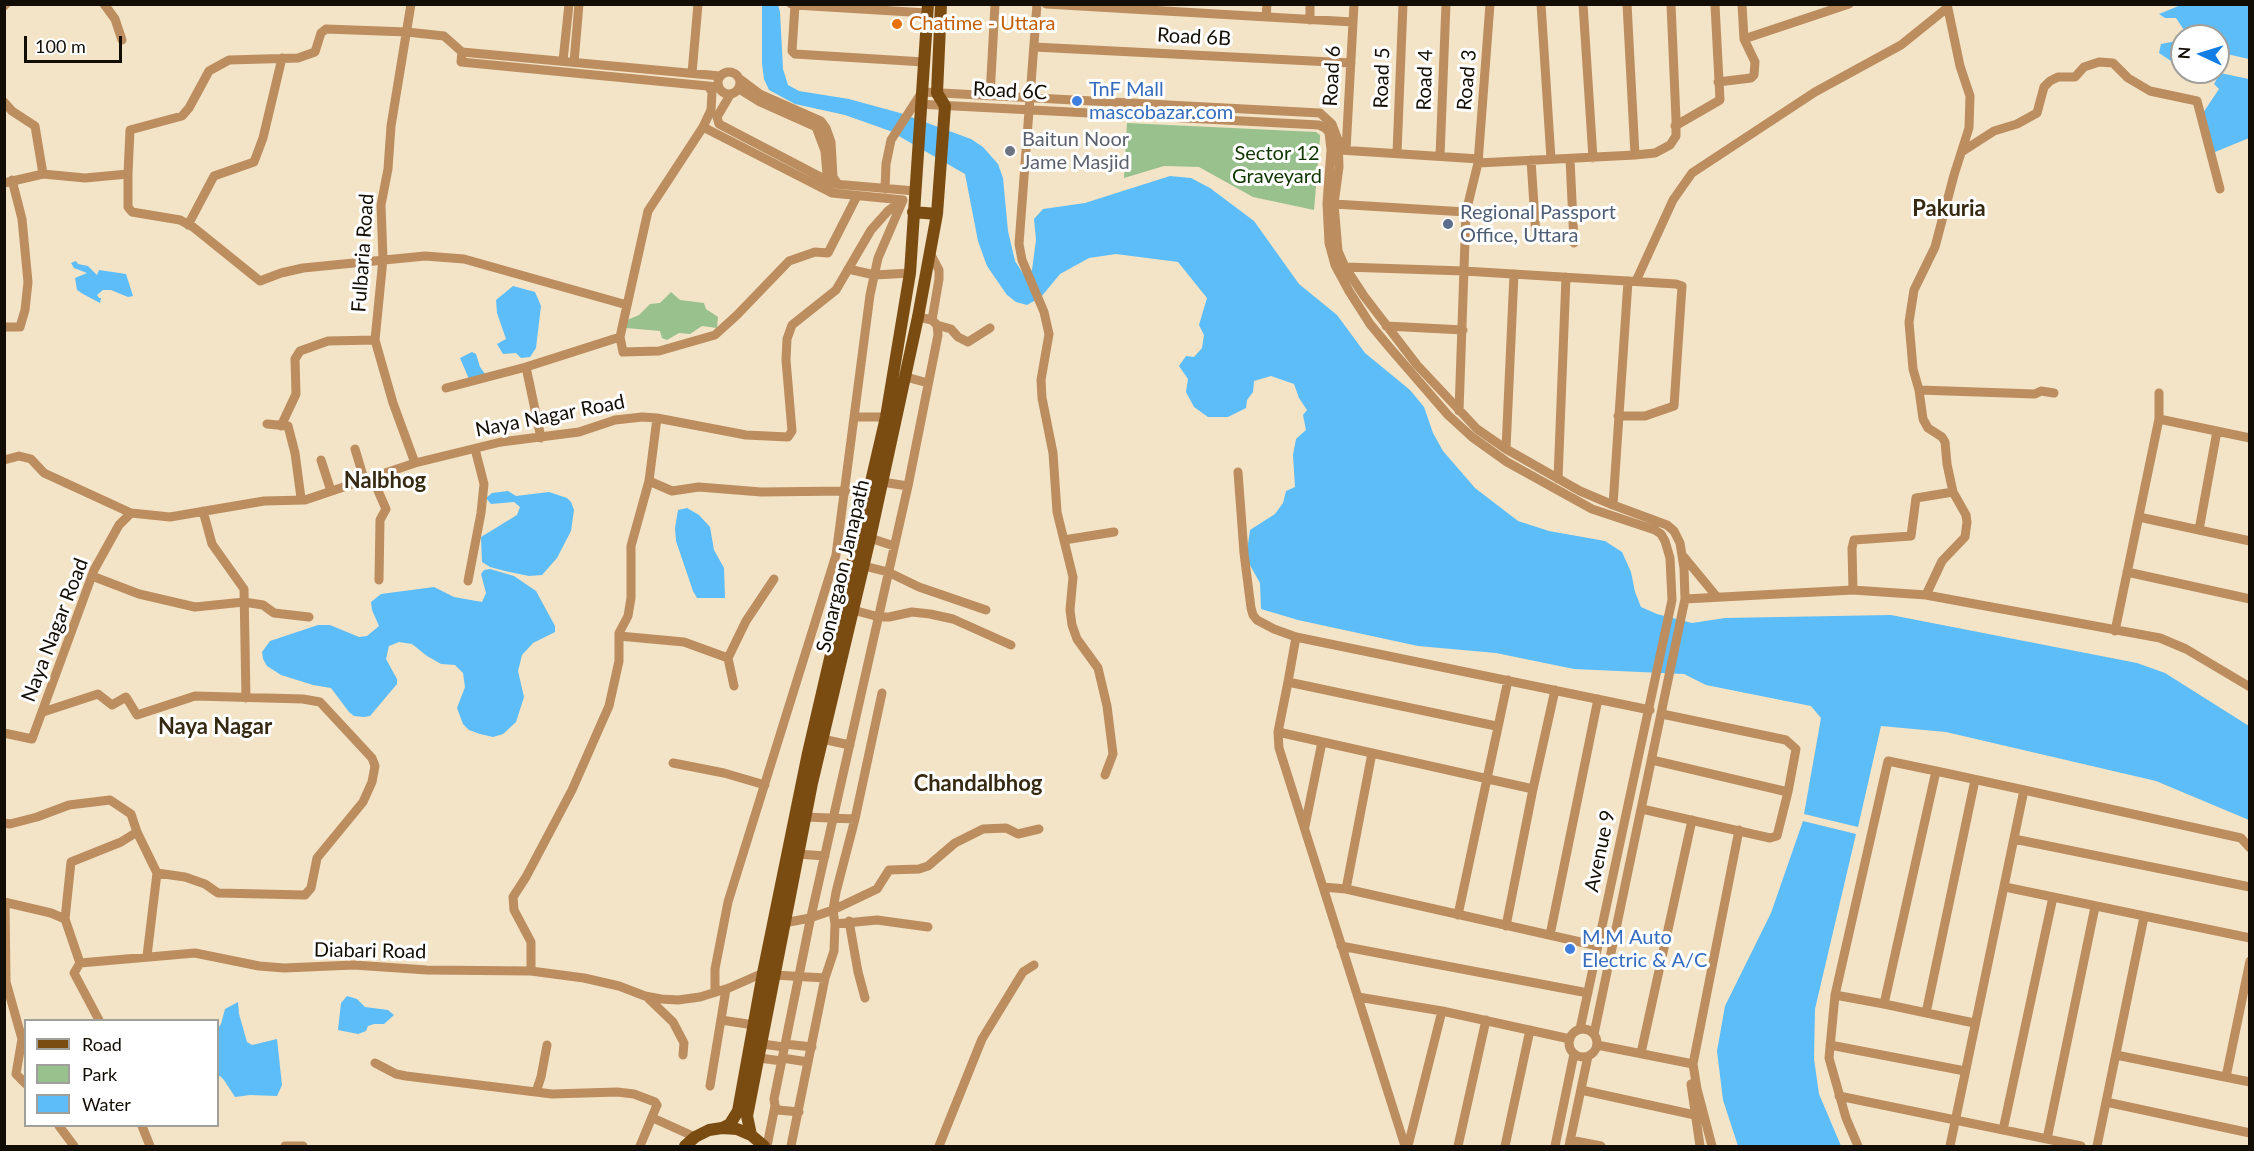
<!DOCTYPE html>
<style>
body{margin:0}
#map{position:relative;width:2254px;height:1151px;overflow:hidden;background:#f3e3c7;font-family:Lato,sans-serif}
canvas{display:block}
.frame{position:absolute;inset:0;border:6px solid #130e05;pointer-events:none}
.legend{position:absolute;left:24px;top:1019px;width:195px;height:108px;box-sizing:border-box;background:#fff;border:2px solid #a19f9b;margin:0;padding:8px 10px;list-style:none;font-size:18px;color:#130e05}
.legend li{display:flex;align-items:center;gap:12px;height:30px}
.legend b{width:30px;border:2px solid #a19f9b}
.north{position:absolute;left:2170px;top:24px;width:60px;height:60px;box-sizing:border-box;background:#fff;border:2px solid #a19f9b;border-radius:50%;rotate:274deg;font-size:16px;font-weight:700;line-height:24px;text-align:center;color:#130e05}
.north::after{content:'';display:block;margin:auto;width:21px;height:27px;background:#117ee6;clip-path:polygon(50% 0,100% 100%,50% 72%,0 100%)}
.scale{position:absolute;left:24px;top:36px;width:98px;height:27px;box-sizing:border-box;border:3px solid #130e05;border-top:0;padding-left:8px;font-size:18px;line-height:21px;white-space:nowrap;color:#130e05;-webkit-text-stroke:4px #fff;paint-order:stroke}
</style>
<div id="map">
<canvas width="2254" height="1151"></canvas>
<div class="frame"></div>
<ul class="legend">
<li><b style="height:8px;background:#7b4c11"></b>Road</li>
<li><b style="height:16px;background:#99c18e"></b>Park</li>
<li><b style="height:16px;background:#5dbdf8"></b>Water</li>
</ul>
<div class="north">N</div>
<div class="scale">100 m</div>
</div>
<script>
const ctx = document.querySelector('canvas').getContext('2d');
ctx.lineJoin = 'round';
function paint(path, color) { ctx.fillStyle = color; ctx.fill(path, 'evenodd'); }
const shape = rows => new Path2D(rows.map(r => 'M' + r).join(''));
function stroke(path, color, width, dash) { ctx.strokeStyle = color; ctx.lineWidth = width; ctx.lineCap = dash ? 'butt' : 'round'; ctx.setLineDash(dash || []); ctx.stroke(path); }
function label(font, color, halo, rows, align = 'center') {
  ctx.font = font + ' Lato,sans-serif'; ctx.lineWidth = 6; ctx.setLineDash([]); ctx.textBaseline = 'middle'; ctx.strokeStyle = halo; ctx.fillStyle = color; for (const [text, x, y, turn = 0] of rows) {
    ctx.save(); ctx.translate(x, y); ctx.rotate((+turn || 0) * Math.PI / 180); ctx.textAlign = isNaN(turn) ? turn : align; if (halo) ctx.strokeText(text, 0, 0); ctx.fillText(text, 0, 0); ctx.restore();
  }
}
paint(shape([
 [1127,123,1316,132,1320,135,1320,138,1314,210,1253,197,1199,167,1164,166,1124,178],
 [671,292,680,300,704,303,706,309,718,317,717,328,702,326,690,334,679,333,667,340,662,338,660,331,626,328,625,321,639,315,650,304,660,303]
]), '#99c18e');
paint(shape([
 [762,5,778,5,780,12,783,69,788,85,799,91,849,99,900,113,971,139,983,147,998,164,1003,178,1008,231,1015,261,1024,275,1032,270,1036,240,1034,219,1043,209,1085,203,1170,176,1191,178,1210,188,1254,221,1299,284,1337,315,1365,353,1410,390,1424,407,1433,433,1443,451,1475,488,1518,521,1549,531,1605,541,1622,552,1631,572,1635,592,1641,607,1657,614,1692,623,1725,618,1891,615,2137,663,2165,673,2249,726,2249,820,2156,781,1946,732,1881,726,1858,827,1804,814,1821,718,1811,706,1706,685,1684,674,1574,669,1496,653,1418,646,1298,620,1261,609,1260,583,1246,558,1250,530,1275,514,1283,503,1286,491,1295,487,1293,455,1296,439,1306,430,1303,415,1307,410,1299,398,1294,384,1271,376,1254,381,1253,392,1247,400,1246,408,1228,417,1208,417,1194,407,1186,392,1188,379,1179,366,1186,356,1194,357,1202,348,1204,335,1199,325,1207,298,1178,262,1116,254,1089,258,1060,274,1041,297,1027,305,1016,302,1007,295,987,266,978,241,965,174,890,131,845,115,795,104,769,90,764,79,762,64],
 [2181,5,2249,5,2249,59,2218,52,2218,36,2188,36,2176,18,2165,18,2159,14],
 [2182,40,2182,62,2171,61,2159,53,2161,44],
 [2220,73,2249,79,2249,138,2215,152,2203,140,2201,116,2219,89,2214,84],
 [76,261,78,264,88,266,97,275,99,270,126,274,133,296,128,297,111,290,103,290,97,295,99,298,101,298,100,303,83,294,77,290,75,278,87,273,74,268,71,263],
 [513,286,535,292,541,306,536,348,530,357,521,358,516,353,503,354,497,344,506,339,497,313,496,300],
 [472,352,476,354,480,367,485,374,469,379,460,358],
 [508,491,516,496,549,492,567,498,571,502,574,510,571,531,557,558,542,575,529,576,505,571,490,567,482,562,481,537,517,515,520,507,514,502,491,504,486,498,492,493],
 [687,508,699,515,710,527,714,550,724,568,725,598,697,598,693,591,676,541,675,528,678,510],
 [490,569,514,576,536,591,555,626,555,632,533,643,522,655,518,671,524,697,516,722,503,734,493,737,480,734,469,730,463,724,457,708,465,687,463,673,455,665,441,664,427,656,412,644,399,642,389,646,386,659,397,679,397,684,370,716,364,717,354,716,349,712,331,688,313,685,281,675,267,666,263,659,262,652,270,641,318,625,330,625,359,637,367,636,379,626,372,610,371,602,381,594,434,587,454,597,482,602,486,593,481,574,484,570],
 [1803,821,1856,834,1815,1009,1814,1059,1819,1094,1841,1146,1738,1146,1723,1100,1717,1051,1725,1006,1771,913],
 [347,996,357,999,365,1007,388,1010,394,1015,384,1024,374,1024,368,1026,366,1031,358,1034,338,1030,341,1003],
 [238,1002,239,1014,247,1042,252,1045,277,1039,282,1085,277,1096,250,1095,235,1097,224,1080,220,1076,218,1077,218,1028,221,1024,225,1009]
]), '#5dbdf8');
stroke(shape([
 [104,4,115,19,122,40],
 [411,4,391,126,388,169,381,205,383,259,375,340,393,403,415,463],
 [791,4,795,5,792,51,795,54,924,62],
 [1037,4,1019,244,1022,260,1044,312,1049,334,1041,380,1042,398,1053,453,1057,512,1073,577,1070,610,1072,625,1077,639,1098,668,1107,706,1113,754,1105,775],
 [1046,4,1353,22],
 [1541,4,1551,159],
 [1583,4,1593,158],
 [1627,4,1635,155],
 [795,5,927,13],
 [4,6,6,4],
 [1266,17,1267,4],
 [1310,20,1310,4],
 [1744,39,1849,4],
 [1034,47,1351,63],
 [462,52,461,62,718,87],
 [563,61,569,4],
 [574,62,579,4],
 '718 83a11 11 0 1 1 22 0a11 11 0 1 1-22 0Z',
 [692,73,698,4],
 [740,79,760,94,821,121,826,128,831,142,833,177,838,184],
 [1718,82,1751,78,1754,75,1755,62,1744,39,1742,4],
 [739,89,760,102,816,127,825,151,827,175],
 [730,95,717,117,719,124,834,184,915,191],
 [990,96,995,4],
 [4,102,12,111,35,126,43,174],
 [917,104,1319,125,1325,128,1329,132,1331,150,1327,203,1329,243,1335,265,1349,291,1370,324,1390,348,1448,415,1472,437,1507,462,1592,509,1655,530,1661,534,1665,541,1670,558,1672,600,1580,1029],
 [1675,126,1720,100,1715,5],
 [703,127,832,193,903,200],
 [1340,150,1479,159],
 [1346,150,1354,4],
 [1963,151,1994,131,2017,124,2037,113,2044,87,2050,81,2058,77,2075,77,2084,67,2099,62,2113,63,2128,78,2150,91,2197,101,2220,189],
 [1397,153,1403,4],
 [1440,156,1446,4],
 [1570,159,1574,243],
 [1531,160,1536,236],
 [1478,163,1635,155,1655,153,1670,145,1676,136,1676,119,1671,4],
 [128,174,128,207,132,212,180,220,193,227,260,281,281,273,303,268,425,256,464,259,627,305],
 [4,183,43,174,85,178,128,174,130,130,182,116,189,108,209,71,229,60,298,58,315,52,321,33,326,29,407,32,444,36,462,52,720,76],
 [885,189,886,164,891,140,922,92,1320,113,1332,124,1338,140,1339,167,1334,204,1338,251,1345,267,1364,296,1417,365,1477,429,1506,449,1580,491,1613,505,1667,525,1674,531,1680,543,1684,568,1685,599,1594,1034],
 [1334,204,1466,212],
 [188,225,214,176,254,162,263,138,282,58],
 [930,253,939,270,939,279,932,320],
 [1345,267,1464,271,1676,284,1682,286,1674,406,1645,416,1618,416],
 [848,269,875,275,910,273],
 [1636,281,1673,200,1692,173,1815,92,1901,45,1947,8],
 [937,325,951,329,958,337,968,342,990,328],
 [1386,326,1463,330],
 [4,327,20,327,25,310,28,282,22,219,12,180],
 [620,337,623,352,659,351,715,335,737,315,789,261,815,252,828,253,857,196],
 [906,377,928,383],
 [446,388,526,367],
 [1919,390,2035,394,2041,391,2054,393],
 [1459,411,1466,212,1478,163,1490,4],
 [856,417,886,417],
 [2159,419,2250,438],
 [267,424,288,426,295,453,301,498],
 [281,426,296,394,295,359,300,351,328,341,375,340],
 [541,438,526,367,620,337,648,211,703,127,711,110,712,92,708,86],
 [355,449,364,479],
 [1506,449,1514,274],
 [4,460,19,456,31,459,44,473,131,513,170,517,264,501,305,500,415,463,501,442,579,432,615,420,642,417,657,418,746,435,788,437,792,431,786,360,787,339,792,325,836,290,871,230,888,211,903,200],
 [321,460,331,491],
 [1238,472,1244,553,1251,608,1253,615,1257,620,1274,629,1296,637,1650,710],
 [372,477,386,509,380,520,379,580],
 [1558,479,1566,277],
 [649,481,672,491,699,487,761,492,846,491],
 [882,482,908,486],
 [1613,505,1628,281],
 [203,511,212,544,244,589,246,698],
 [2139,517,2250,541],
 [2199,530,2217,431],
 [870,538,894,546],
 [1064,540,1114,532],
 [1684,557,1717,597],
 [864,566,888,572,919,587,986,610],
 [2127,572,2250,599],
 [92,576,139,594,195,607,244,602,263,605,274,613,309,617],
 [468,581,481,513,484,484,475,449],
 [1853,590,1852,548,1854,540,1911,536,1916,498,1953,492],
 [1926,595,1942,561,1965,537,1967,522,1966,515,1953,492,1947,464,1945,442,1942,437,1928,428,1923,419,1919,390,1913,369,1909,322,1914,290,1935,247,1954,175,1969,128,1970,96,1960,66,1947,4],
 [1685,599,1853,590,1926,595,2160,638,2186,649,2250,687],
 [853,610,879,617,889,617,912,612,930,614,953,619,1011,645],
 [2115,631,2159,419,2159,393],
 [619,636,684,642,728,658,746,621,774,579],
 [1296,637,1288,682,1496,726,1288,682,1278,732,1279,748,1405,1146],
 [728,658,734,686],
 [43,712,98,694,112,705,126,697,137,715,195,696,303,699,320,702,372,758,375,766,372,782,363,802,317,858,311,888,305,895,218,893,205,884,185,877,157,873,137,832,121,842,71,862,65,919],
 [1278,732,1533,789],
 [4,733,32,739,94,570,119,525,131,513],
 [822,739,850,745],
 [1652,760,1788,792],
 [673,763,724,773,765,785],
 [2024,790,2241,838,2250,848],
 [1642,809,1770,838,1777,836,1788,792,1796,749,1786,740,1662,714],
 [805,817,855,819],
 [4,823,10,824,37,817,69,805,110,800,131,814,137,832],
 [1305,826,1322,742],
 [2014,839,2250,887],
 [798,854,825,856],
 [1323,887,1346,889,1598,946],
 [2005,887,2250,938],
 [1346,889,1372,753],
 [4,902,51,913,65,919,80,963,195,953,259,966,284,968,354,965,427,970,531,971,584,978,619,986,645,996,661,999,678,1000,700,997,729,988,763,973],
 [5,902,6,982,22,1039,16,1074,26,1084],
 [1458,915,1508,680],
 [849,921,858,972,865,998],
 [784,923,810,918,833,910,877,889,889,870,919,869,928,866,955,843,983,829,1006,828,1018,834,1039,829],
 [835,924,877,920,928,927],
 [1506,926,1533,789,1555,690],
 [1550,935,1598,699],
 [1341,946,1588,993],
 [147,956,157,873],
 [80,963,74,973,99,1020],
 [531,971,531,942,514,910,513,897,526,877,572,790,609,706,619,661,619,633,628,616,631,598,631,546,649,481,657,418],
 [774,975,825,978],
 [715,992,715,969,728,902,836,555,870,295,878,258,903,200],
 [1835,995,1884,1004,1936,771,2024,790,1950,1146],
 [1358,997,1442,1011,1570,1039],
 [649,999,673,1022,684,1043,683,1055],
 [1884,1004,1974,1023],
 [1926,1013,1975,780],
 [721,1020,754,1025],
 '1569 1043a14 14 0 1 1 28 0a14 14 0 1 1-28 0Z',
 [762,1044,784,1047],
 [785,1044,812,1047],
 [1597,1045,1693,1064],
 [1830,1045,1965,1071],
 [1641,1053,1692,820],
 [2116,1055,2250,1082],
 [759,1058,782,1061],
 [782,1058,808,1062],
 [375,1063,396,1074,406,1076,552,1094,617,1092,634,1094,655,1102,657,1105,640,1146],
 [2226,1077,2250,961],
 [1691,1084,1700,1146],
 [710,1086,726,989],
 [1581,1090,1704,1117],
 [536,1092,541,1077,547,1045],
 [1839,1096,2081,1146],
 [2106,1102,2250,1133],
 [799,1112,778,1110,775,1106,774,1099,810,921,908,486,938,335,937,325,932,320,918,317],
 [653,1118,695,1137],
 [59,1126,74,1146],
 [142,1126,150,1146],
 [2003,1130,2053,897],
 [2047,1139,2095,907],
 [1570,1140,1601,1146],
 [285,1146,303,1146],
 [767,1146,775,1106],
 [791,1146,825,978,834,951,835,924,833,910,836,892,855,819,882,693],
 [939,1146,982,1039,1023,972,1034,965],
 [1408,1146,1442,1011],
 [1458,1146,1486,1020],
 [1505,1146,1530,1030],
 [1555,1146,1574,1054],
 [1569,1146,1588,1056],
 [1712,1146,1697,1089,1693,1064,1739,830],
 [1858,1146,1846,1118,1829,1058,1835,995,1888,761,1936,771],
 [2097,1146,2144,917]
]), '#bb8d5f', 9);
stroke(shape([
 [913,212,937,214],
 [722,1128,730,1124,738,1111,763,973,808,753,886,417,910,273,928,4],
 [751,1135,747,1116,812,783,870,538,918,317,937,214,945,106,937,93,941,4],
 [685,1146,695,1137,709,1130,722,1128,737,1129,751,1135,764,1146]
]), '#7b4c11', 12);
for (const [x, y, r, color] of [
 [897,24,6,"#e8710a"],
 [1077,101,6,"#3f7fe0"],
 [1010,151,6,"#6b7280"],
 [1448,224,6,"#5c6f8a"],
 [1570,949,6,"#3f7fe0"]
]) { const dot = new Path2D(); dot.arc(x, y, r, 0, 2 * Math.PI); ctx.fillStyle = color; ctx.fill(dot); stroke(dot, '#fff', 2); }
label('20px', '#c56008', '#fff', [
 ["Chatime - Uttara",909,24]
], 'left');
label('20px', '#130e05', '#fff', [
 ["Road 6B",1194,37,3],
 ["Road 6",1332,76,-87],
 ["Road 5",1382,78,-88],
 ["Road 4",1425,80,-88],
 ["Road 3",1467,80,-85],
 ["Road 6C",1010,91,3],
 ["Fulbaria Road",363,253,-86],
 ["Naya Nagar Road",550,416,-11],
 ["Sonargaon Janapath",843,566,-77],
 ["Naya Nagar Road",55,630,-69],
 ["Avenue 9",1600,851,-78],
 ["Diabari Road",370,951,1]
]);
label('20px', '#366cbe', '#fff', [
 ["TnF Mall",1089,90],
 ["mascobazar.com",1089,113],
 ["M.M Auto",1582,938],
 ["Electric & A/C",1582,961]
], 'left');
label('20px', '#5b616d', '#fff', [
 ["Baitun Noor",1022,140],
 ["Jame Masjid",1022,163]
], 'left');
label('20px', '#0f3600', '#fff', [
 ["Sector 12",1277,154],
 ["Graveyard",1277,177]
]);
label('20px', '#4e5e75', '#fff', [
 ["Regional Passport",1460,213],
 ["Office, Uttara",1460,236]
], 'left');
label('bold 22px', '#352911', '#fff', [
 ["Pakuria",1949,209],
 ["Nalbhog",385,481],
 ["Naya Nagar",215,727],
 ["Chandalbhog",978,784]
]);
</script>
